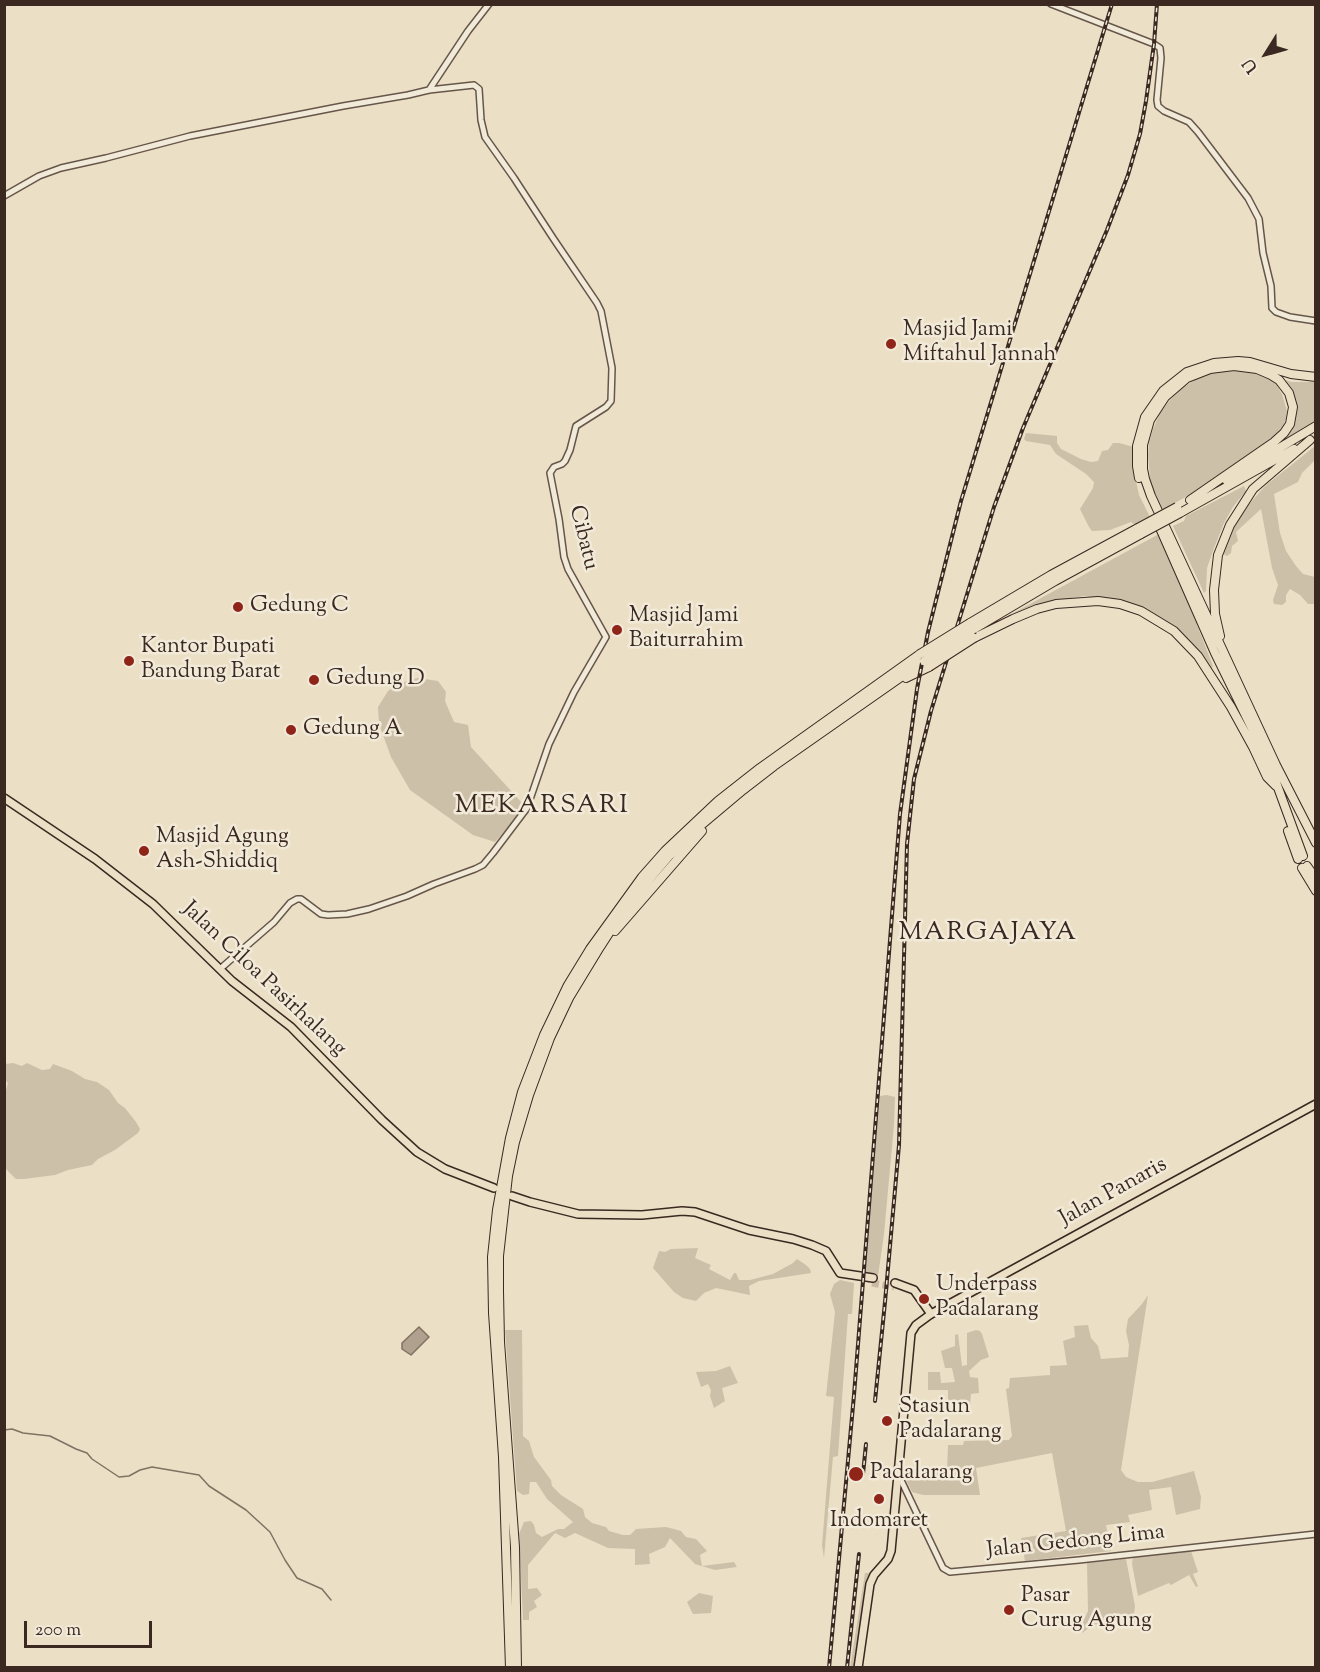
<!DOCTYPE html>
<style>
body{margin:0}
#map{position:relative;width:1320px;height:1672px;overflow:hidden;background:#ebdfc5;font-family:"Sorts Mill Goudy",serif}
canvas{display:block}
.frame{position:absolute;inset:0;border:6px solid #3a2821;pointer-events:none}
.north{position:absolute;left:1236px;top:24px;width:60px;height:60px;-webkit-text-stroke:4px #f2ead9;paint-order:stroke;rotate:233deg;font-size:16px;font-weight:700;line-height:24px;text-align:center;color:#3a2821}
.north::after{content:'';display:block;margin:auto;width:21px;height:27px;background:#3a2821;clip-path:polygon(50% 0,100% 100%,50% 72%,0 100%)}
.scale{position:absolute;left:24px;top:1621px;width:128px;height:27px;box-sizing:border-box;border:3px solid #3a2821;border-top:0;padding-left:8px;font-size:18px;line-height:21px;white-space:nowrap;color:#3a2821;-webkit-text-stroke:4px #f2ead9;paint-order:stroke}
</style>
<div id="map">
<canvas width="1320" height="1672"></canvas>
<div class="frame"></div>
<div class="north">U</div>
<div class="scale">200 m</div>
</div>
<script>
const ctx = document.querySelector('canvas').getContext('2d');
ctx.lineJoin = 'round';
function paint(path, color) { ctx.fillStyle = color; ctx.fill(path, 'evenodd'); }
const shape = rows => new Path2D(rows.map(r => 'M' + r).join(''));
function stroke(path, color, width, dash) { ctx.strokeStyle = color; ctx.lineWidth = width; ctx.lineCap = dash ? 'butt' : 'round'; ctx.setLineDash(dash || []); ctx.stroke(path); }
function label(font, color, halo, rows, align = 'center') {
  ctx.font = font + ' "Sorts Mill Goudy",serif'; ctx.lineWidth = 5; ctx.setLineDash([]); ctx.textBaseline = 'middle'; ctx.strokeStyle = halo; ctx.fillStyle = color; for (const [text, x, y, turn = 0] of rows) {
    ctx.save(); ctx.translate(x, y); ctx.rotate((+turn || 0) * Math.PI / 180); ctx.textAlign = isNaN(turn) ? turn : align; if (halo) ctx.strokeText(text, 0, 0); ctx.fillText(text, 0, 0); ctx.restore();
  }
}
paint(shape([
 [1242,369,1268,378,1276,384,1282,394,1287,411,1286,419,1283,426,1272,439,1204,487,1162,510,1156,498,1150,479,1148,455,1149,443,1153,429,1159,415,1169,401,1181,389,1201,376,1225,370],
 [1282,379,1292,382,1315,382,1315,422,1291,439,1286,436,1294,417],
 [1026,433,1057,436,1057,443,1061,449,1081,459,1091,462,1098,461,1102,451,1108,450,1113,443,1119,443,1134,447,1134,472,1139,495,1150,517,1135,525,1131,522,1110,530,1092,531,1089,527,1080,509,1093,488,1094,482,1086,474,1056,454,1050,445,1026,441,1024,439],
 [1315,446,1315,460,1302,473,1298,482,1274,494,1280,533,1286,551,1296,566,1303,574,1315,577,1315,604,1308,604,1300,595,1290,589,1286,595,1286,602,1282,605,1274,604,1273,600,1278,585,1272,568,1261,509,1236,532,1238,541,1232,546,1231,553,1227,556,1223,554,1229,535,1245,509,1265,486],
 [1244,486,1246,491,1233,507,1224,523,1214,548,1207,568,1206,591,1204,593,1173,526,1184,521,1186,516],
 [1159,534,1196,617,1197,625,1213,666,1212,668,1201,652,1188,639,1165,621,1146,609,1127,602,1085,596,1059,600,996,625,995,623],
 [418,678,438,681,446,692,445,701,454,722,468,725,471,747,524,805,517,817,495,842,473,835,410,790,391,757,379,724,378,707,388,691,397,684],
 [13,1063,22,1066,27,1063,42,1070,50,1069,53,1064,72,1071,85,1079,97,1082,109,1090,118,1103,125,1108,136,1122,140,1129,138,1133,115,1150,98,1159,92,1165,68,1170,55,1175,24,1179,16,1179,4,1167,4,1109,6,1106,6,1090,8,1083,5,1080,5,1064],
 [887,1095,895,1097,894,1125,884,1234,878,1276,864,1272,880,1096],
 [698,1248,695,1258,711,1265,709,1269,730,1280,734,1273,736,1273,739,1280,750,1280,773,1274,793,1263,797,1259,806,1265,810,1269,811,1273,759,1281,749,1286,750,1295,716,1288,704,1293,696,1301,683,1298,674,1292,653,1268,659,1251,665,1252,671,1249],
 [840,1280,854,1283,852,1314,848,1314,838,1456,833,1457,824,1558,822,1545,834,1397,826,1396,835,1312,830,1294,834,1284],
 [1148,1295,1121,1470,1126,1477,1138,1482,1152,1482,1194,1471,1201,1497,1200,1509,1176,1515,1171,1487,1149,1490,1152,1510,1128,1515,1130,1522,1106,1525,1111,1551,1025,1561,1021,1538,1066,1531,1052,1453,976,1468,980,1495,923,1495,912,1492,904,1476,904,1471,947,1471,948,1445,963,1445,964,1441,1009,1440,1012,1436,1006,1389,1009,1388,1010,1378,1050,1375,1050,1366,1067,1365,1063,1341,1075,1337,1074,1326,1088,1325,1091,1338,1098,1346,1101,1359,1128,1357,1129,1345,1126,1331,1128,1319,1142,1304],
 [505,1330,522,1330,523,1436,529,1441,534,1457,551,1480,552,1486,561,1495,583,1509,585,1517,592,1523,606,1527,609,1531,623,1535,630,1535,636,1529,666,1527,674,1529,681,1531,686,1537,696,1539,707,1551,700,1555,702,1566,734,1562,737,1567,715,1570,695,1564,670,1538,665,1547,649,1554,650,1564,635,1565,635,1549,608,1548,575,1533,565,1538,555,1533,528,1565,528,1589,537,1588,542,1595,534,1601,537,1607,529,1612,529,1620,523,1620,519,1534,524,1522,531,1521,534,1525,536,1533,542,1537,558,1529,564,1529,573,1522,547,1499,536,1482,530,1482,529,1494,523,1495,517,1491],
 [976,1330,980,1331,982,1334,989,1357,981,1360,969,1371,970,1377,978,1378,979,1393,971,1394,970,1405,956,1406,956,1409,942,1409,942,1401,948,1400,948,1390,928,1390,928,1372,940,1372,941,1383,955,1382,952,1368,945,1368,941,1351,955,1346,955,1335,958,1334,962,1366,967,1365,967,1333],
 [730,1366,738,1383,722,1388,725,1401,714,1408,710,1396,711,1390,708,1384,701,1387,696,1372,716,1371],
 [1190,1548,1198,1572,1193,1574,1198,1586,1196,1587,1189,1575,1171,1585,1169,1583,1138,1596,1132,1564,1133,1556],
 [1126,1559,1135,1606,1134,1614,1135,1624,1122,1627,1121,1624,1117,1625,1115,1621,1093,1625,1082,1633,1083,1622,1088,1611,1087,1563],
 [865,1573,870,1573,855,1667,850,1668],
 [699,1593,713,1596,711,1613,693,1614,687,1602]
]), '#cdc0a9');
const water = shape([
 [419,1327,429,1337,411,1355,402,1349,402,1343,419,1327]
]);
paint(water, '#afa18d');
stroke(water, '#807162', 1.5);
stroke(shape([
 [4,1430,12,1429,23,1433,50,1436,76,1449,87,1453,92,1459,119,1477,129,1476,140,1470,152,1467,199,1475,209,1486,246,1510,270,1532,285,1560,297,1578,322,1589,331,1600]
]), '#807162', 1.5);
stroke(shape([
 [872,1283,894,1287]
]), '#c8baa4', 7, [7, 3.5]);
const tertiary = shape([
 [1051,4,1154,44,1160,48,1161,58,1157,100,1158,106,1164,111,1189,122,1198,132,1248,198,1259,219,1263,253,1271,286,1272,308,1276,312,1290,317,1316,321],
 [429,90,468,31,489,4],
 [4,196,39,176,61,168,106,158,190,136,343,106,408,95,429,90,474,85,479,89,481,120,485,137,514,178,553,238,597,303,601,311,612,368,611,401,606,407,576,426,570,450,565,461,562,464,554,467,550,473,559,519,564,557,568,569,606,637,574,692,549,744,527,808,493,853,483,865,475,869,434,884,407,896,369,909,347,914,328,915,321,914,301,899,297,899,290,903,274,922,220,969],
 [899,1476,943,1568,950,1572,1079,1560,1316,1534]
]);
const primary = shape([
 [4,798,95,859,153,904,232,981,291,1027,382,1120,417,1152,445,1169,494,1188],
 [512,1196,530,1202,578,1214,642,1215,682,1211,695,1212,749,1230,793,1239,812,1245,826,1251,840,1273,873,1278],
 [895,1283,914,1290,931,1314]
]);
const trunk = shape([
 [858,1668,870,1584,874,1575,888,1559,891,1551,911,1333,916,1325,931,1314,1316,1104]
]);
const motorway = shape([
 [1139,478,1137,466,1137,446,1145,417,1163,391,1187,372,1214,363,1238,361,1250,362,1291,374,1316,377],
 [1226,480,1316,426],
 [1190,500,1274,442,1284,433,1290,424,1293,407,1289,393,1279,380,1271,375,1257,369,1234,366,1210,369,1187,378,1165,397,1150,420,1143,445,1143,469,1145,479,1151,496,1276,765,1316,843],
 [1180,513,1294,449],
 [1156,519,1215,653,1269,763,1303,856],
 [970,623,1051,575,1138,528],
 [974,629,1055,581,1141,534],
 [1220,636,1215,614,1214,590,1218,555,1230,525,1253,489,1310,440],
 [974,638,1013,619,1037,609,1056,604,1098,601,1120,604,1141,611,1174,631,1198,656,1231,707,1253,747,1267,777,1276,786],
 [906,678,929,667],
 [1288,831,1298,859],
 [1307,866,1316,879],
 [1302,868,1316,891],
 [615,931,702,831],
 [510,1668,503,1457,493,1313,492,1257,497,1210,510,1138,522,1092,544,1035,568,985,590,949,642,877,665,851,718,801,760,768,920,654],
 [517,1668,515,1547,500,1342,499,1291,499,1256,508,1176,515,1142,529,1095,550,1038,569,998,600,947,618,919,647,882,670,855,699,827,743,790,774,766,924,661]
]);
stroke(tertiary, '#66564a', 8);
stroke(primary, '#3a2821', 10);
stroke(trunk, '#3a2821', 10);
stroke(motorway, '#3a2821', 10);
stroke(tertiary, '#f2ead9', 5);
stroke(primary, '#ebdfc5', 7);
stroke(trunk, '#ebdfc5', 7);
stroke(motorway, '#ebdfc5', 8);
const rail = shape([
 [875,1401,885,1302,899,1145,907,844,914,779,931,711,994,507,1023,428,1107,230,1128,175,1140,134,1146,101,1154,44,1157,4],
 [863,1474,866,1444],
 [829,1668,854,1395,900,814,917,689,928,632,961,501,1112,4],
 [847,1668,859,1554]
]);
stroke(rail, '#3a2821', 4);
stroke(rail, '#f2ead9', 1.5, [4.5]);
const motorwayBridge = shape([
 [1138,528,1177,507],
 [1141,534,1180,513],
 [920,654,970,623],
 [924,661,974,629],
 [929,667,974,638]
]);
stroke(motorwayBridge, '#3a2821', 10, []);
stroke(motorwayBridge, '#ebdfc5', 8);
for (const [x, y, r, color] of [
 [891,344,6,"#8f2418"],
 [238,607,6,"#8f2418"],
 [617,630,6,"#8f2418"],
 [129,661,6,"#8f2418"],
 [314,680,6,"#8f2418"],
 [291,730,6,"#8f2418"],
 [144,851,6,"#8f2418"],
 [924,1299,6,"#8f2418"],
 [887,1421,6,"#8f2418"],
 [856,1474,8,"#8f2418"],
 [879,1499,6,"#8f2418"],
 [1009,1610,6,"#8f2418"]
]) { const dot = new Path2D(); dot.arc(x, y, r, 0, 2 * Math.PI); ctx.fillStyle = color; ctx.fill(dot); stroke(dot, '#f2ead9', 2); }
label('22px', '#3a2821', '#f2ead9', [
 ["Masjid Jami",903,331],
 ["Miftahul Jannah",903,356],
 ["Gedung C",250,607],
 ["Masjid Jami",629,617],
 ["Baiturrahim",629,642],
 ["Kantor Bupati",141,648],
 ["Bandung Barat",141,673],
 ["Gedung D",326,680],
 ["Gedung A",303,730],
 ["Masjid Agung",156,838],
 ["Ash-Shiddiq",156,863],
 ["Underpass",936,1286],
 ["Padalarang",936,1311],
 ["Stasiun",899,1408],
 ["Padalarang",899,1433],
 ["Padalarang",870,1474],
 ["Indomaret",879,1522,"center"],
 ["Pasar",1021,1597],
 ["Curug Agung",1021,1622]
], 'left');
label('22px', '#3a2821', '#f2ead9', [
 ["Cibatu",582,538,76],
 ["Jalan Ciloa Pasirhalang",263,980,43],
 ["Jalan Panaris",1114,1193,-29],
 ["Jalan Gedong Lima",1076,1543,-6]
]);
ctx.letterSpacing = '1.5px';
label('26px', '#3a2821', '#f2ead9', [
 ["MEKARSARI",542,808],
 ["MARGAJAYA",988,935]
]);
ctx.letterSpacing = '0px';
</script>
